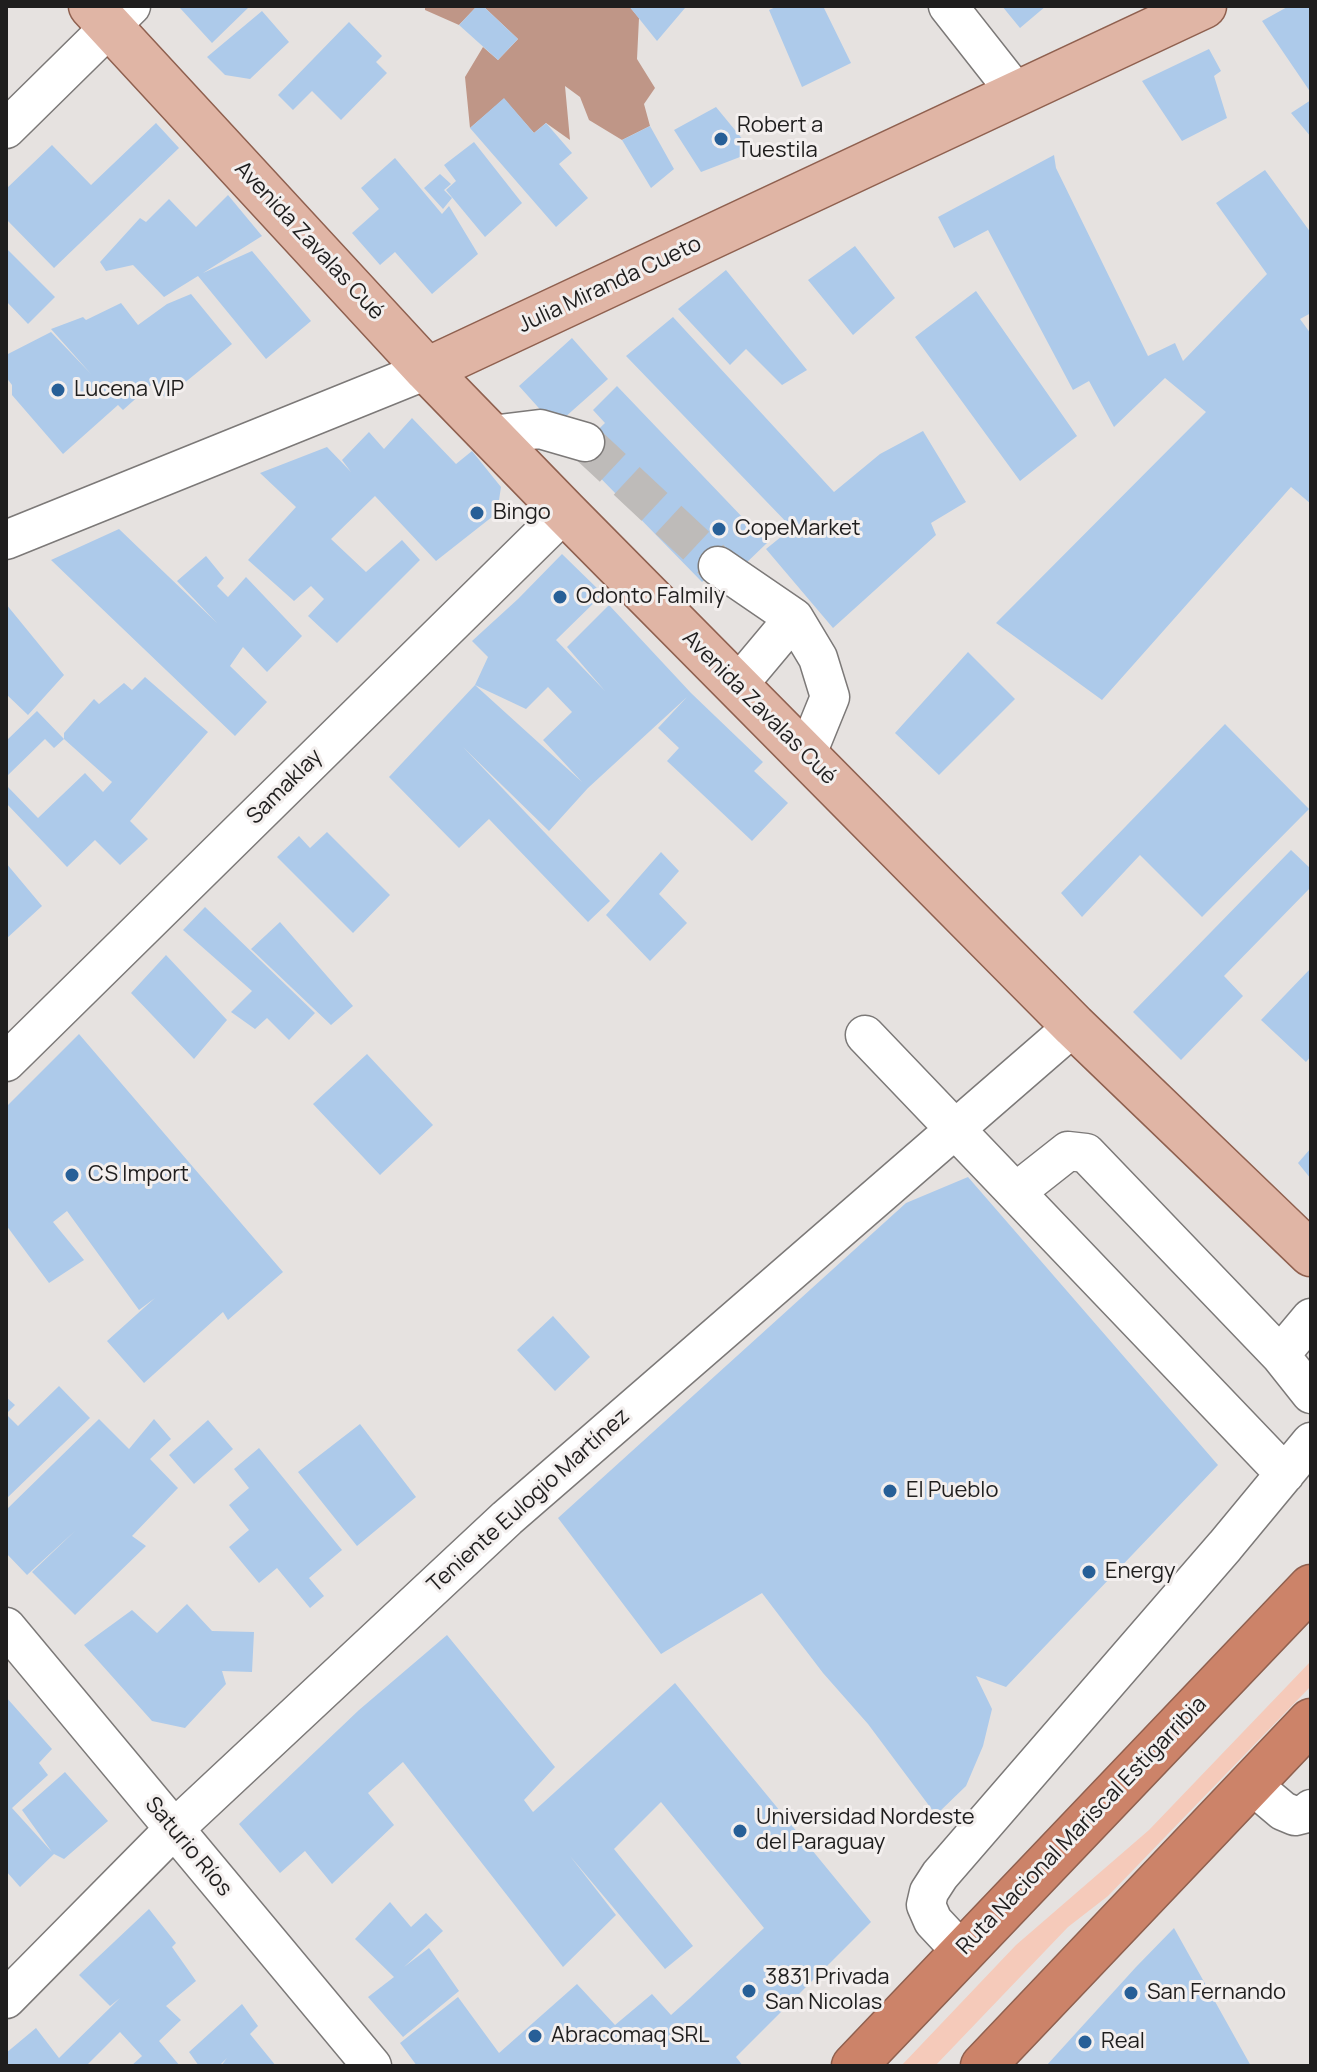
<!DOCTYPE html>
<meta charset="utf-8">
<style>
body{margin:0}
#map{position:relative;width:1317px;height:2072px;overflow:hidden;background:#e6e2e0;font-family:Manrope,sans-serif}
canvas{display:block}
.frame{position:absolute;inset:0;border:8px solid #1f1e1e;pointer-events:none}
</style>
<div id="map">
<canvas width="1317" height="2072"></canvas>
<div class="frame"></div>
</div>
<script>
const ctx = document.querySelector('canvas').getContext('2d');
ctx.lineJoin = 'round';
function paint(path, color) { ctx.fillStyle = color; ctx.fill(path, 'evenodd'); }
const shape = rows => new Path2D(rows.map(r => 'M' + r).join(''));
function stroke(path, color, width, dash) { ctx.strokeStyle = color; ctx.lineWidth = width; ctx.lineCap = dash ? 'butt' : 'round'; ctx.setLineDash(dash || []); ctx.stroke(path); }
function label(font, color, halo, rows, align = 'center') {
  ctx.font = font + ' Manrope,sans-serif'; ctx.lineWidth = 6; ctx.setLineDash([]); ctx.textBaseline = 'middle'; ctx.strokeStyle = halo; ctx.fillStyle = color; for (const [text, x, y, turn = 0] of rows) {
    ctx.save(); ctx.translate(x, y); ctx.rotate((+turn || 0) * Math.PI / 180); ctx.textAlign = isNaN(turn) ? turn : align; if (halo) ctx.strokeText(text, 0, 0); ctx.fillText(text, 0, 0); ctx.restore();
  }
}
paint(shape([
 [1311,1661,1311,1686,1108,1896,1068,1927,935,2066,901,2066,1016,1945,1149,1830]
]), '#f5caba');
paint(shape([
 [425,6,477,6,459,25,425,10],
 [483,6,629,6,639,18,637,59,655,88,644,104,650,126,622,140,589,120,580,97,565,86,570,140,546,123,534,133,504,99,470,128,465,77,483,47,498,60,518,39]
]), '#bf9687');
paint(shape([
 [182,6,250,6,212,43,180,8],
 [477,6,483,6,518,39,498,60,459,25],
 [629,6,684,6,685,8,657,41],
 [778,6,823,6,851,63,802,87,769,10],
 [1002,6,1046,6,1020,28],
 [1289,6,1311,6,1311,93,1262,21],
 [262,11,289,42,250,79,225,75,207,57],
 [349,22,382,56,376,62,387,73,341,120,312,91,293,110,278,95],
 [1209,49,1221,71,1214,76,1227,118,1182,141,1142,81],
 [504,98,534,133,546,123,572,153,559,164,588,198,556,227,470,128],
 [1311,100,1311,137,1291,113],
 [716,107,753,152,701,172,674,130],
 [156,123,179,148,54,268,6,219,6,189,52,145,91,185],
 [650,126,674,169,651,188,622,140],
 [474,142,522,203,485,237,446,190,456,181,444,165],
 [1054,155,1056,168,1148,356,1175,343,1183,361,1267,274,1216,203,1265,170,1311,233,1311,313,1300,319,1311,334,1311,504,1291,487,1102,700,996,623,1206,412,1165,378,1114,427,1089,381,1073,390,988,230,954,248,938,217],
 [395,158,442,214,449,206,478,254,432,294,395,252,380,265,352,233,379,209,361,188],
 [440,174,451,184,444,190,452,198,443,209,424,188],
 [228,195,262,236,203,273,252,251,311,321,266,359,198,276,164,297,133,265,106,271,100,262,140,218,146,222,169,199,196,227],
 [855,246,895,298,853,335,808,280],
 [6,248,55,297,28,324,6,301],
 [726,270,807,370,782,385,746,349,730,365,678,309],
 [976,291,1077,436,1020,481,915,337],
 [191,294,232,344,166,398,151,385,123,410,118,405,63,454,12,395,12,385,6,377,6,355,51,332,91,374,51,329,83,317,86,320,121,303,138,325,167,304],
 [673,317,834,492,880,454,923,431,966,502,931,523,936,535,833,628,766,549,792,528,626,356],
 [572,338,608,379,555,426,519,386],
 [617,386,767,543,743,566,732,553,702,582,575,452,605,423,593,410],
 [412,418,456,464,472,451,501,487,497,513,436,561,375,496,331,539,366,572,402,540,420,560,337,643,308,616,324,599,311,586,294,601,248,560,296,507,260,473,327,447,351,472,342,460,369,432,384,449],
 [119,529,217,623,177,581,206,556,224,578,217,586,228,597,246,577,302,636,267,672,243,647,230,666,267,702,235,736,51,560],
 [562,554,603,594,556,640,605,691,567,647,609,605,691,693,763,762,754,771,788,803,752,841,667,761,679,748,658,728,687,697,588,788,549,831,463,747,610,901,588,922,489,819,459,848,389,777,475,685,582,782,543,740,572,712,548,687,526,709,475,685,488,657,472,641,518,599],
 [6,604,64,675,28,715,6,694],
 [968,652,1015,699,939,775,895,733],
 [145,677,208,732,130,821,148,839,120,865,95,840,67,867,6,803,6,785,38,818,85,773,103,792,112,782,64,739,54,748,45,739,6,777,6,741,37,711,64,739,64,733,94,699,99,704,124,683,132,690],
 [1225,724,1309,809,1202,917,1140,855,1082,917,1061,893],
 [327,832,390,895,353,933,277,857,299,836,310,848],
 [1291,850,1311,869,1311,887,1224,976,1243,996,1181,1060,1133,1012],
 [661,852,679,871,659,894,687,923,650,961,606,915],
 [6,863,42,906,6,939],
 [205,907,315,1013,289,1040,267,1018,255,1029,231,1012,252,991,183,930],
 [280,922,353,1006,331,1025,251,949],
 [166,955,227,1020,194,1059,131,993],
 [1311,968,1311,1056,1306,1062,1261,1020],
 [79,1034,283,1272,228,1320,223,1312,144,1383,107,1341,155,1298,139,1310,67,1211,53,1222,84,1260,49,1283,6,1225,6,1107],
 [367,1054,433,1125,380,1175,313,1104],
 [1311,1148,1311,1179,1298,1163],
 [968,1177,1218,1465,1006,1687,976,1676,992,1709,983,1746,966,1786,936,1815,868,1724,823,1673,762,1593,661,1654,558,1518,906,1203],
 [553,1316,590,1357,555,1391,517,1350],
 [59,1386,90,1418,6,1499,6,1397,15,1405,6,1414,18,1426],
 [99,1419,129,1449,154,1419,171,1439,150,1459,178,1488,132,1536,146,1546,75,1615,32,1572,76,1530,27,1575,6,1553,6,1510],
 [208,1420,233,1449,194,1484,169,1455],
 [360,1424,416,1497,357,1546,298,1472],
 [259,1448,342,1550,309,1578,324,1596,310,1608,277,1568,259,1583,229,1547,249,1530,229,1505,249,1488,234,1469],
 [187,1604,212,1631,254,1632,252,1672,222,1671,226,1684,185,1728,152,1721,84,1645,132,1610,157,1633],
 [447,1635,555,1767,524,1800,533,1812,675,1683,871,1922,736,2057,743,2066,417,2066,400,2043,458,1997,499,2053,577,1984,615,2025,652,1994,671,2015,690,1998,764,1928,661,1802,614,1849,693,1946,665,1969,570,1856,616,1915,563,1967,403,1762,368,1793,394,1825,332,1884,305,1851,280,1873,239,1824,359,1710],
 [6,1697,52,1749,39,1763,48,1775,12,1808,52,1852,22,1810,65,1772,108,1821,64,1859,54,1854,20,1887,6,1871],
 [390,1902,411,1927,426,1913,443,1931,404,1967,429,1948,459,1991,403,2037,368,1997,394,1977,355,1939],
 [149,1909,176,1943,172,1947,196,1981,166,2006,181,2020,159,2041,180,2066,131,2066,142,2056,120,2032,86,2066,6,2066,6,2053,36,2028,59,2058,120,1998,110,2006,79,1975],
 [1174,1928,1251,2066,1046,2066,1136,1967],
 [242,2004,258,2026,250,2034,276,2066,221,2066,227,2058,219,2066,199,2066,189,2052]
]), '#adcaea');
stroke(shape([
 [585,442,718,566]
]), '#bebbb9', 38, [38, 19]);
const minor = shape([
 [948,6,1018,95],
 [6,129,131,6],
 [491,435,540,429,585,442],
 [6,540,427,370],
 [718,566,794,618,818,658,830,697,806,756],
 [737,686,794,618],
 [865,1035,1285,1474],
 [6,1062,565,512],
 [1016,1192,1068,1151,1086,1153,1280,1355,1311,1394],
 [1280,1355,1311,1318],
 [6,1627,372,2066],
 [1251,1784,1283,1811,1295,1816,1307,1813,1311,1809],
 [962,1952,933,1921,926,1905,929,1892,940,1875,1225,1546,1311,1442],
 [6,1999,173,1830,507,1518,1074,1026]
]);
const major = shape([
 [91,6,427,370,565,512,1074,1026,1311,1254],
 [427,370,1204,6]
]);
const highway = shape([
 [854,2066,1311,1587],
 [983,2066,1311,1721]
]);
stroke(minor, '#7c7978', 41);
stroke(major, '#8f604f', 47);
stroke(highway, '#8f604f', 47);
stroke(minor, '#fff', 38);
stroke(major, '#e0b5a5', 44);
stroke(highway, '#cc8369', 44);
for (const [x, y, r, color] of [
 [721,139,8,"#275f97"],
 [58,390,8,"#275f97"],
 [477,513,8,"#275f97"],
 [719,529,8,"#275f97"],
 [560,597,8,"#275f97"],
 [72,1175,8,"#275f97"],
 [890,1491,8,"#275f97"],
 [1089,1572,8,"#275f97"],
 [740,1831,8,"#275f97"],
 [749,1991,8,"#275f97"],
 [1131,1993,8,"#275f97"],
 [535,2036,8,"#275f97"],
 [1085,2042,8,"#275f97"]
]) { const dot = new Path2D(); dot.arc(x, y, r, 0, 2 * Math.PI); ctx.fillStyle = color; ctx.fill(dot); stroke(dot, '#f3efee', 3); }
label('22px', '#1f1e1e', '#f3efee', [
 ["Robert a",737,126],
 ["Tuestila",737,151],
 ["Lucena VIP",74,390],
 ["Bingo",493,513],
 ["CopeMarket",735,529],
 ["Odonto Falmily",576,597],
 ["CS Import",88,1175],
 ["El Pueblo",906,1491],
 ["Energy",1105,1572],
 ["Universidad Nordeste",756,1818],
 ["del Paraguay",756,1843],
 ["3831 Privada",765,1978],
 ["San Nicolas",765,2003],
 ["San Fernando",1147,1993],
 ["Abracomaq SRL",551,2036],
 ["Real",1101,2042]
], 'left');
label('22px', '#1f1e1e', '#f3efee', [
 ["Avenida Zavalas Cué",309,241,47],
 ["Julia Miranda Cueto",610,285,-25],
 ["Avenida Zavalas Cué",759,708,45],
 ["Samaklay",285,787,-45],
 ["Teniente Eulogio Martínez",529,1501,-42],
 ["Ruta Nacional Mariscal Estigarribia",1082,1826,-46],
 ["Saturio Ríos",188,1847,50]
]);
</script>
